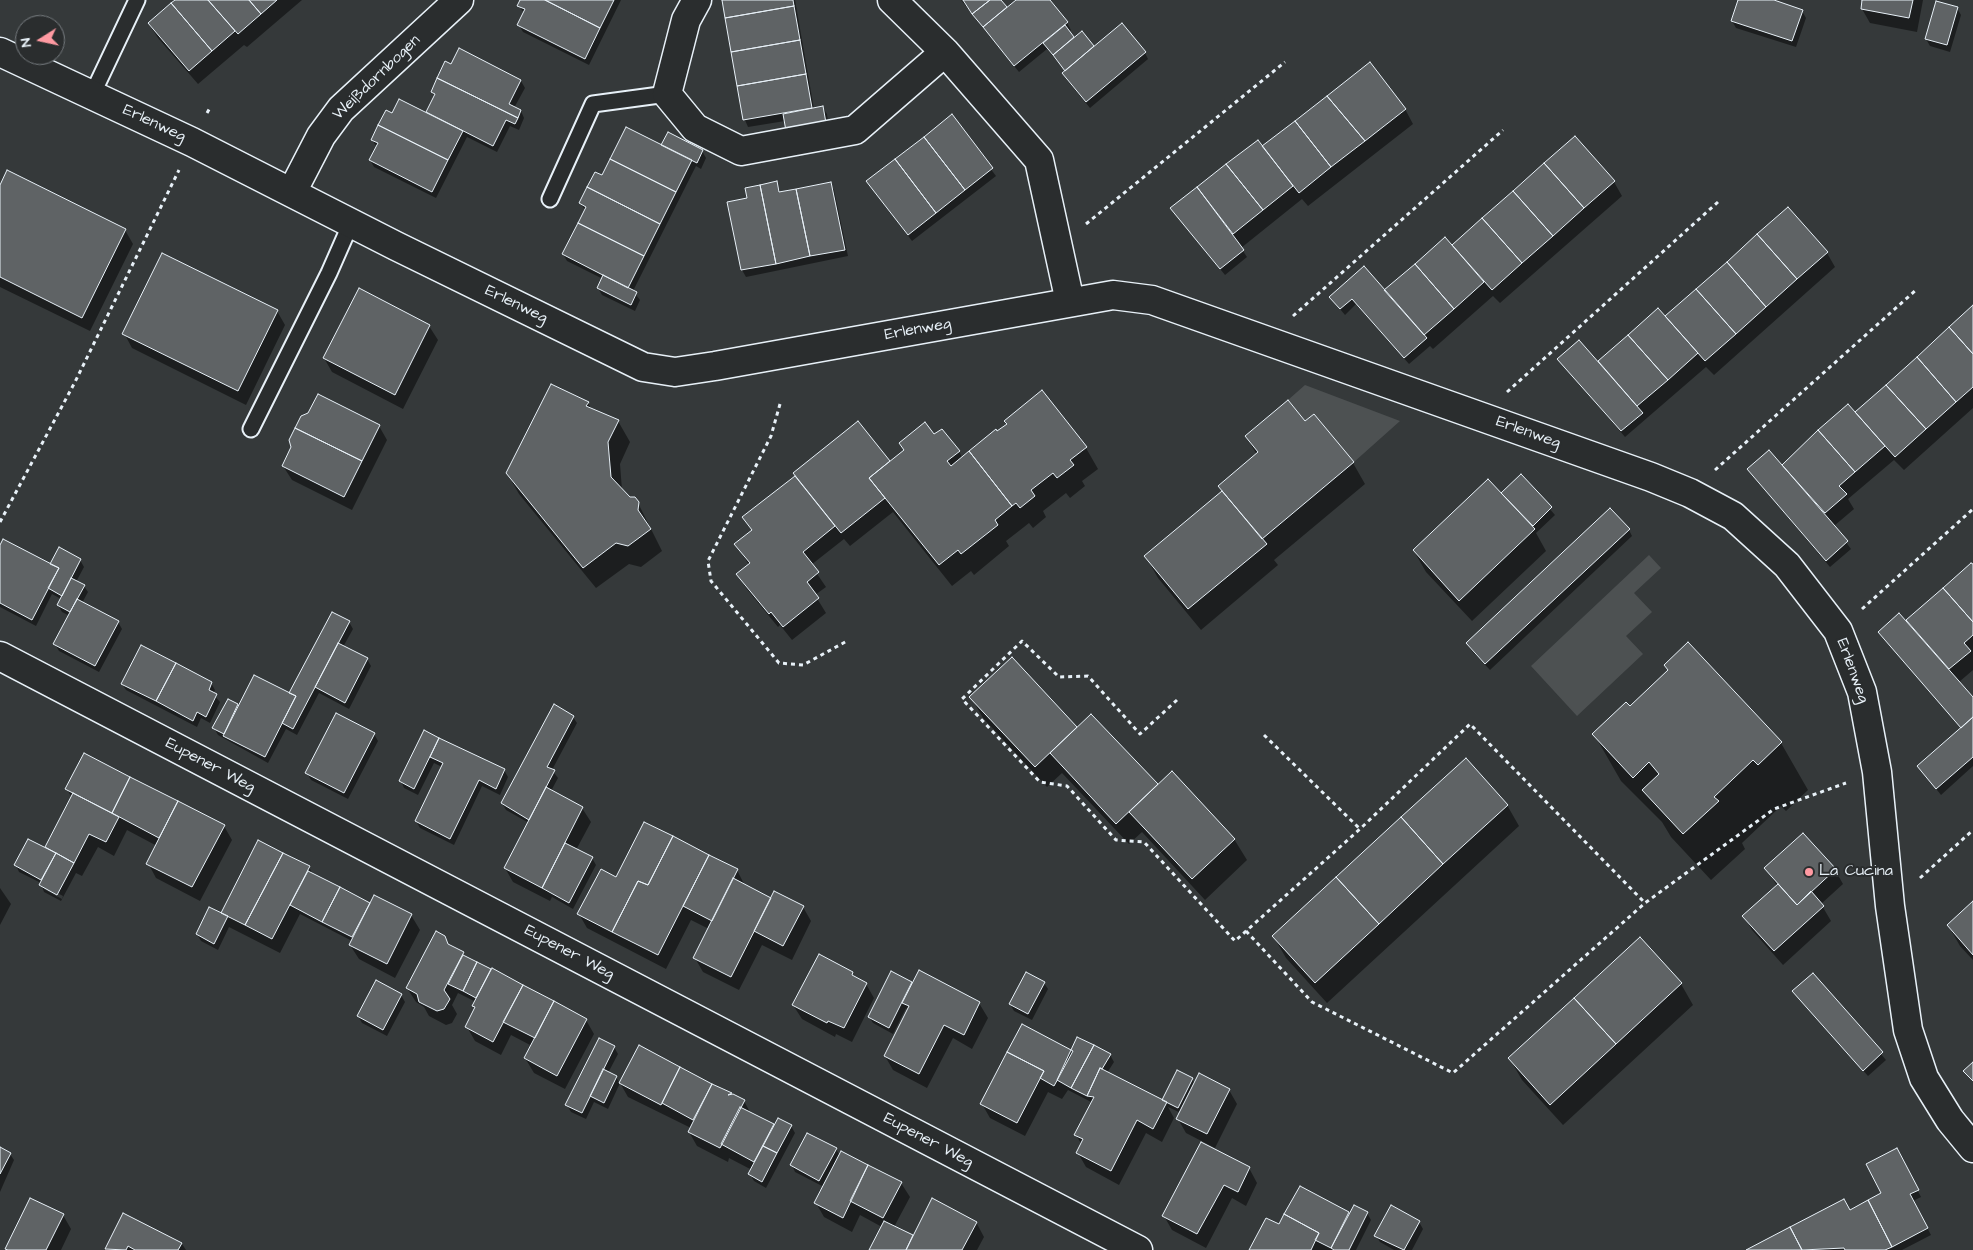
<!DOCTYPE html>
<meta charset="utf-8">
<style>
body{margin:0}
#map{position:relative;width:1973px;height:1250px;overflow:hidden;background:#35393a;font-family:"Architects Daughter",sans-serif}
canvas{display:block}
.north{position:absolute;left:15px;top:15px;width:50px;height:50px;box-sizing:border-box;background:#2a2d2e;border:1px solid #767b7f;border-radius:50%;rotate:260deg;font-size:14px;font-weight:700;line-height:20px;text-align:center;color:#e8f1f8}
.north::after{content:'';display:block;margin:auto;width:18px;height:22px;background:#ff9aa2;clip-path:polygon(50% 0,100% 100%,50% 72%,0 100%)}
</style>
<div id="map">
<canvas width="1973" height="1250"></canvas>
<div class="north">N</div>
</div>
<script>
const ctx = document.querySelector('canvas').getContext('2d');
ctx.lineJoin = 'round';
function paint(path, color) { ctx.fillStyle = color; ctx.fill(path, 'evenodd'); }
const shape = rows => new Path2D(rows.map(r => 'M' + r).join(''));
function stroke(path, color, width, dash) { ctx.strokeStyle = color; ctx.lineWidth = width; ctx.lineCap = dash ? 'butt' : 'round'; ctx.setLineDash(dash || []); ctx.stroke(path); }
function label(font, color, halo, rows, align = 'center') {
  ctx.font = font + ' "Architects Daughter",sans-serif'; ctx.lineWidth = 4; ctx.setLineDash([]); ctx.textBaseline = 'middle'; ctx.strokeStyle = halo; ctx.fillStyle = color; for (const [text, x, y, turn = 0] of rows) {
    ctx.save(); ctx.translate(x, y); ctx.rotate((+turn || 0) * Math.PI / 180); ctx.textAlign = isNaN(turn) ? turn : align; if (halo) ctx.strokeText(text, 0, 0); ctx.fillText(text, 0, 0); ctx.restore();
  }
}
paint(shape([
 [1305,385,1400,421,1354,462,1305,421,1288,400],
 [1649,555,1661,568,1634,593,1652,612,1626,636,1643,654,1577,716,1531,666]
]), '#4d5152');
paint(shape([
 [177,0,302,0,247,47,244,45,198,84,158,38,149,24],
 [522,0,621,0,589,65,523,32,519,25,524,13,519,6],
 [723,0,795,0,814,109,823,108,827,114,829,130,785,121,748,127,745,120],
 [961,0,1002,0,1001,1,1007,9,1018,0,1049,0,1067,23,1071,30,1069,32,1074,39,1082,32,1094,48,1145,53,1148,59,1090,108,1067,80,1064,73,1066,72,1047,49,1019,72],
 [1739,0,1770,0,1802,11,1806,18,1796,47,1736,28,1732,21],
 [1864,0,1923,0,1917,32,1870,23,1862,9],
 [1957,8,1961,15,1950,52,1930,46,1926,39],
 [521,81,525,88,514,108,521,111,524,118,519,130,510,126,497,152,467,137,436,198,374,167,370,160,377,147,372,140,392,115,426,114,435,96,432,92],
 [1405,109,1413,124,1308,206,1302,199,1241,248,1247,257,1225,275,1171,208,1257,142,1262,148],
 [951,116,996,176,912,241,872,188],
 [1575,138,1614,182,1622,196,1500,303,1493,296,1433,349,1430,346,1409,364,1356,304,1345,315,1335,303,1331,297,1384,292,1452,247],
 [661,147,702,151,706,158,701,169,696,166,633,291,640,300,635,311,602,295,598,288,603,279,567,261,563,254,586,211,580,203,602,177],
 [776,183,781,193,830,183,834,190,848,256,746,277,742,270,729,203,748,199],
 [0,188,125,230,133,244,90,331,0,287],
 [1827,253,1835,267,1714,375,1706,367,1625,437,1559,359,1598,363,1658,310,1665,318],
 [1973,306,1973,408,1904,470,1894,460,1848,499,1854,509,1834,526,1851,549,1830,567,1748,470,1787,470,1855,414],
 [277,311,285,325,246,405,132,348,124,333],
 [429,326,438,340,403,409,332,372,324,358],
 [551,385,588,403,592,410,618,421,630,442,620,464,622,490,638,503,662,551,641,567,629,564,596,588,519,494,507,473],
 [858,423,890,462,934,436,959,451,962,458,1086,448,1098,469,1082,481,1085,486,1070,498,1066,493,1043,511,1046,517,1033,528,1029,523,1024,527,1006,541,1009,546,974,575,971,571,952,586,893,512,850,546,844,539,811,565,826,587,815,595,826,613,792,640,780,625,778,627,746,588,738,574,749,565,736,544,752,531,744,517,796,477],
 [1305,423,1353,463,1365,484,1274,560,1278,565,1201,630,1158,578,1146,557,1223,492,1257,455,1246,436],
 [379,426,387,440,352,510,292,480,283,466],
 [1521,476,1555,515,1536,533,1546,551,1472,621,1426,572,1414,551,1501,494],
 [1629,530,1632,536,1490,670,1471,650,1467,644],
 [0,547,50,566,80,560,84,567,76,582,84,586,88,592,82,603,118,622,122,629,99,672,59,651,55,644,70,616,62,612,58,605,61,599,52,594,36,626,0,607],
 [1973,566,1973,670,1959,682,1973,698,1973,766,1941,795,1919,767,1962,729,1879,632,1910,626,1908,621],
 [349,622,353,629,343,647,367,659,371,666,349,709,319,693,297,735,286,729,268,763,218,735,214,728,228,700,239,706,289,695],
 [1688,644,1781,743,1808,790,1786,811,1781,806,1742,843,1745,849,1711,880,1671,837,1662,822,1621,781,1594,734,1630,708,1669,671,1665,666],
 [1012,659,1077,729,1091,715,1158,786,1234,839,1247,860,1205,900,1142,832,1129,844,1062,773,1047,787,983,718,971,697],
 [211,683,215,690,213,694,220,702,210,723,201,718,197,727,126,690,122,684],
 [573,717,577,723,552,770,558,778,551,791,582,808,591,822,576,850,592,858,596,865,573,909,552,897,550,901,513,882,505,868,529,823,506,810,502,803],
 [424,731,504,770,508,777,500,795,482,786,454,845,420,828,416,821,442,767,434,763,418,795,404,788,401,781],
 [374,734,378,741,348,799,311,780,307,773],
 [85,754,224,826,232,840,200,901,156,878,148,863,157,846,127,830,114,856,98,847,82,876,76,873,61,901,44,892,41,883,19,872,16,865,48,851,46,847,72,798,67,789],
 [44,886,63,896,62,899,44,889],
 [1507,805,1519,826,1327,1003,1286,958,1274,937],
 [645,823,737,870,745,886,772,900,803,907,811,921,792,960,762,945,739,990,703,972,695,958,709,929,691,920,666,969,587,928,579,914,617,879],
 [309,867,313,875,371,904,375,896,411,915,420,930,395,978,359,959,350,945,352,941,300,914,280,953,229,927,218,950,201,941,197,934],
 [1766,868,1835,870,1843,884,1821,904,1831,921,1783,965,1752,930,1744,916,1777,886],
 [0,888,11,904,0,925],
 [1973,902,1973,960,1960,946,1948,925],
 [444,937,449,946,463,953,466,958,586,1020,594,1034,565,1089,534,1073,525,1058,532,1046,511,1035,501,1055,475,1041,467,1027,476,1009,474,1006,476,1002,458,993,452,1005,457,1014,452,1023,446,1025,429,1016,424,1007,416,1002,407,988],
 [919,972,979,1003,988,1018,972,1049,953,1038,927,1088,893,1070,885,1056,908,1011,906,1008,893,1034,873,1023,869,1017,892,973,912,985],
 [852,973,855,978,866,984,874,998,852,1042,836,1034,835,1037,802,1019,793,1005],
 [1813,975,1886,1060,1868,1076,1794,991],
 [1044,983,1048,989,1032,1020,1014,1011,1010,1004],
 [1681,984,1693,1005,1563,1125,1522,1080,1510,1059],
 [401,995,405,1002,387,1036,362,1023,358,1016],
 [614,1047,618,1054,608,1073,616,1077,620,1084,639,1047,744,1101,751,1114,775,1127,791,1126,795,1133,766,1188,754,1181,750,1174,752,1170,729,1158,728,1162,697,1146,689,1132,691,1128,628,1097,620,1083,608,1109,594,1102,586,1119,571,1112,567,1105],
 [1072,1052,1110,1055,1114,1062,1107,1073,1165,1103,1192,1079,1195,1084,1229,1090,1237,1104,1215,1148,1186,1133,1178,1119,1181,1113,1168,1107,1174,1118,1162,1142,1146,1133,1119,1185,1086,1167,1078,1153,1082,1145,1076,1135,1093,1103,1068,1090,1062,1099,1048,1092,1025,1136,990,1118,982,1104],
 [0,1148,10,1154,14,1160,0,1192],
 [836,1149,840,1156,901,1183,910,1197,894,1227,913,1238,976,1222,984,1237,977,1250,870,1250,882,1227,860,1215,852,1232,824,1217,816,1203,824,1187,795,1172,792,1165],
 [1900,1156,1921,1197,1913,1201,1931,1235,1902,1250,1748,1250,1849,1211,1883,1194],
 [1249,1168,1257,1183,1246,1206,1232,1198,1206,1248,1172,1230,1164,1216],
 [1354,1206,1367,1213,1371,1220,1356,1250,1250,1250,1280,1226,1349,1213,1350,1215],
 [63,1215,71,1229,61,1250,7,1250],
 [123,1215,179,1244,182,1244,186,1250,107,1250,106,1248],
 [1419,1222,1423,1229,1412,1250,1394,1250,1380,1242,1376,1236]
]), '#0007');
const building = shape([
 [175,0,208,0,235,31,212,51,171,3,175,0],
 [208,0,249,0,261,14,238,34,208,0],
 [249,0,277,0,261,14,249,0],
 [520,0,545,0,600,28,585,59,517,25,525,9,517,6,520,0],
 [545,0,614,0,600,28,545,0],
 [722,0,793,0,794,6,725,18,722,0],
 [963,0,990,0,972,14,963,0],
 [990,0,1001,0,1007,7,983,27,972,14,990,0],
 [1016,0,1050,0,1068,22,1014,66,983,27,1016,0],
 [1738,0,1774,0,1803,10,1792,41,1731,21,1738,0],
 [1862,0,1913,0,1909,18,1861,9,1862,0],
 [1936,1,1958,7,1947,45,1925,39,1936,1],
 [171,3,212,51,189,71,148,23,171,3],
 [794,6,800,40,731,52,725,18,794,6],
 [1122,23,1146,52,1086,102,1062,73,1122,23],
 [1065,25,1074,37,1053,55,1043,43,1065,25],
 [1082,31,1094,46,1065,71,1053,55,1082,31],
 [800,40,806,74,737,86,731,52,800,40],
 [459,48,521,80,509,104,521,110,518,118,437,78,445,61,451,64,459,48],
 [1370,62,1406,109,1365,141,1327,96,1370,62],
 [806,74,812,108,743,120,737,86,806,74],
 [437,78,518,118,515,124,506,120,493,146,426,112,435,94,431,92,437,78],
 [1327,96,1365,141,1331,167,1295,121,1327,96],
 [399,99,463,131,448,160,378,125,386,110,392,113,399,99],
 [823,106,826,123,786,131,783,114,823,106],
 [952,114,993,168,965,190,924,137,952,114],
 [1295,121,1331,167,1299,193,1262,146,1295,121],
 [378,125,448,160,432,192,369,160,378,143,371,140,378,125],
 [626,127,692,160,676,192,610,159,626,127],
 [668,132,703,150,697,163,661,145,668,132],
 [1575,136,1615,181,1584,208,1544,163,1575,136],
 [924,137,965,190,936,213,895,159,924,137],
 [1258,140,1293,186,1263,210,1226,164,1258,140],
 [610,159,676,192,660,224,587,187,595,172,602,175,610,159],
 [895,159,936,213,908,235,866,181,895,159],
 [1544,163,1584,208,1553,236,1513,191,1544,163],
 [1226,164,1263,210,1233,234,1197,187,1226,164],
 [7,170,126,229,82,318,0,277,0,185,7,170],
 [777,181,779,192,796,189,810,256,776,264,760,185,777,181],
 [831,182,845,250,810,256,796,189,831,182],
 [760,185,776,264,741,270,727,202,747,198,745,188,760,185],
 [587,187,660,224,644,256,578,223,586,207,579,203,587,187],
 [1197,187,1244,250,1220,269,1170,208,1197,187],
 [1513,191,1553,236,1522,263,1482,218,1513,191],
 [1788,207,1828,252,1797,279,1757,234,1788,207],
 [1482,218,1522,263,1492,290,1452,245,1482,218],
 [578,223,644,256,628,288,562,254,578,223],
 [1757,234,1797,279,1766,307,1727,262,1757,234],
 [1445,237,1484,282,1454,309,1415,264,1445,237],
 [162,253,278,310,238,391,122,334,162,253],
 [1727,262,1766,307,1736,334,1696,289,1727,262],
 [1415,264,1454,309,1424,335,1384,290,1415,264],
 [1364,266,1427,338,1404,358,1352,299,1340,309,1329,297,1364,266],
 [603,275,637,292,631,305,597,288,603,275],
 [359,288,430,325,395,395,323,358,359,288],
 [1696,289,1736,334,1705,361,1665,316,1696,289],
 [1973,305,1973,354,1949,327,1973,305],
 [1658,308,1698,353,1668,380,1628,335,1658,308],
 [1949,327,1973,354,1973,387,1956,402,1917,357,1949,327],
 [1628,335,1668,380,1637,406,1598,361,1628,335],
 [1579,340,1643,413,1621,431,1557,359,1579,340],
 [1917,357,1956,402,1926,429,1886,385,1917,357],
 [551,384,589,402,586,406,619,420,608,442,611,477,630,497,635,497,639,502,638,510,651,529,628,546,616,543,583,568,506,473,551,384],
 [1886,385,1926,429,1895,457,1855,412,1886,385],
 [1042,390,1087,447,1070,460,1074,465,1057,478,1053,473,1031,490,1035,496,1020,508,1016,503,1012,506,969,451,996,429,997,431,1007,424,1004,421,1042,390],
 [318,394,380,425,362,461,295,428,301,416,308,413,318,394],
 [1288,400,1305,421,1314,414,1354,462,1262,539,1218,486,1258,452,1245,436,1288,400],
 [1848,404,1885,446,1855,472,1818,430,1848,404],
 [858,421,890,461,869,478,885,498,841,533,793,473,858,421],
 [925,422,934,434,942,429,960,451,947,461,951,466,969,451,1012,506,995,520,998,525,961,554,958,550,939,565,869,478,904,450,899,443,925,422],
 [295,428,362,461,344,497,282,466,291,447,289,440,295,428],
 [1818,430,1855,472,1839,486,1847,494,1825,513,1782,465,1818,430],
 [1769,450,1848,541,1826,561,1747,469,1769,450],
 [1521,474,1552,507,1533,526,1501,493,1521,474],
 [795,476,835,526,803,552,819,572,807,582,819,598,783,627,771,612,769,614,736,574,750,563,734,544,752,530,742,517,795,476],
 [1488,479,1535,529,1459,601,1413,550,1488,479],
 [1222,491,1267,544,1188,609,1144,556,1222,491],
 [1610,508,1630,529,1485,664,1466,643,1610,508],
 [3,539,59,568,32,620,0,603,0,545,3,539],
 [59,547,81,559,62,596,48,588,59,568,50,564,59,547],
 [1971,563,1973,564,1973,622,1943,588,1971,563],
 [71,578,85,585,70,612,57,605,71,578],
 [1943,588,1973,622,1973,635,1964,643,1971,651,1949,669,1906,620,1943,588],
 [77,599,119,621,95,666,53,644,77,599],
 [332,612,350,621,293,729,282,723,296,696,289,693,332,612],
 [1899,613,1973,697,1973,717,1961,728,1878,632,1899,613],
 [1688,642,1782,742,1758,765,1753,760,1714,797,1719,801,1683,834,1642,790,1659,774,1649,762,1633,778,1592,734,1626,702,1630,706,1668,670,1664,665,1688,642],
 [338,643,368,658,345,703,315,687,338,643],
 [141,645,176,663,156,701,121,684,141,645],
 [1012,657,1077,727,1035,767,969,697,1012,657],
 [176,663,212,682,209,690,217,694,206,717,197,712,193,721,156,701,176,663],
 [254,675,296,696,265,757,223,736,254,675],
 [228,699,238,704,224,734,212,728,228,699],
 [554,704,574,716,547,767,555,770,529,820,501,803,554,704],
 [336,713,375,733,344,793,305,773,336,713],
 [1091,714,1158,784,1116,824,1050,753,1091,714],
 [1973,717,1973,757,1936,789,1917,766,1973,717],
 [424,730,439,738,414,789,399,781,424,730],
 [439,738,505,769,496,789,479,780,450,839,415,821,443,763,430,757,439,738],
 [84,753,130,777,112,813,65,789,84,753],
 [1466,758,1508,805,1443,864,1401,817,1466,758],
 [1172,771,1235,839,1192,879,1129,812,1172,771],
 [130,777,178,801,159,838,112,813,130,777],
 [546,787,583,807,542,888,504,868,546,787],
 [73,793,119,817,106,842,89,834,74,863,45,847,73,793],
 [178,801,225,825,192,887,146,864,178,801],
 [1401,817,1443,864,1379,924,1336,877,1401,817],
 [644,822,673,836,648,885,638,881,612,932,577,914,601,869,616,877,644,822],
 [1803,833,1836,869,1797,905,1764,868,1803,833],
 [673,836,709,855,658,955,612,932,638,881,648,885,673,836],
 [28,839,56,853,41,880,14,865,28,839],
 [258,840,283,853,245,925,221,913,258,840],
 [565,843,593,857,569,903,542,888,565,843],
 [56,853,74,863,57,895,39,885,56,853],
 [283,853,310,866,272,939,245,925,283,853],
 [709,855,738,869,712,921,683,906,709,855],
 [308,871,340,887,322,922,290,905,308,871],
 [1336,877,1379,924,1315,983,1272,936,1336,877],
 [733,878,771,898,731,977,693,958,733,878],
 [1778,884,1797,905,1811,891,1824,906,1774,951,1742,916,1778,884],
 [340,887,370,903,352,937,322,922,340,887],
 [774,891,804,906,783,946,754,931,774,891],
 [374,895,412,914,387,964,349,945,374,895],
 [1973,901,1973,955,1947,925,1973,901],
 [209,907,228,916,214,944,196,934,209,907],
 [436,931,445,936,448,944,464,952,444,990,450,999,444,1009,437,1011,419,1002,417,994,406,988,436,931],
 [1640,937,1682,983,1616,1044,1574,998,1640,937],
 [819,954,853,972,852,975,867,983,844,1028,828,1021,827,1023,792,1005,819,954],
 [463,955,477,962,463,991,448,984,463,955],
 [477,962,491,969,476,998,463,991,477,962],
 [492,968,523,985,493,1042,465,1027,475,1007,472,1006,492,968],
 [919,970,980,1002,964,1035,944,1025,919,1074,884,1056,909,1006,902,1003,919,970],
 [891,971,912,982,889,1028,868,1017,891,971],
 [1026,972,1045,982,1028,1014,1009,1004,1026,972],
 [1813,973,1883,1052,1863,1071,1792,991,1813,973],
 [376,980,402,994,383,1030,357,1016,376,980],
 [523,985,554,1001,535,1038,503,1022,523,985],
 [1574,998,1616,1044,1550,1105,1508,1058,1574,998],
 [554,1001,587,1019,557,1076,524,1058,554,1001],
 [1022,1024,1073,1051,1054,1086,1040,1078,1044,1071,1007,1052,1022,1024],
 [1077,1037,1094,1045,1071,1088,1057,1080,1077,1037],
 [599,1038,615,1046,582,1113,565,1105,599,1038],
 [639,1045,680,1067,661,1105,619,1083,639,1045],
 [1094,1045,1111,1054,1102,1069,1100,1068,1087,1096,1071,1088,1094,1045],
 [1007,1052,1044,1071,1017,1123,980,1104,1007,1052],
 [1973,1062,1973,1081,1963,1071,1973,1062],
 [680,1067,712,1084,693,1120,662,1103,680,1067],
 [1100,1068,1167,1102,1153,1129,1137,1120,1111,1171,1076,1153,1083,1139,1074,1135,1094,1097,1087,1096,1100,1068],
 [603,1069,617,1076,604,1103,590,1096,603,1069],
 [1177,1070,1193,1078,1178,1108,1162,1100,1177,1070],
 [1199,1073,1230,1089,1207,1134,1176,1119,1199,1073],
 [712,1084,732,1093,728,1095,733,1094,745,1100,720,1148,688,1132,712,1084],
 [740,1107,774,1124,754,1162,721,1144,740,1107],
 [778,1118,792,1125,777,1153,763,1146,778,1118],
 [807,1133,837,1148,819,1181,790,1165,807,1133],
 [1201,1142,1250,1167,1238,1192,1224,1185,1197,1234,1162,1216,1201,1142],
 [763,1146,777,1153,762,1182,748,1174,763,1146],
 [0,1147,11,1153,0,1174,0,1147],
 [1897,1148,1919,1190,1910,1194,1928,1228,1892,1247,1868,1200,1881,1193,1866,1164,1897,1148],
 [841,1151,868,1165,843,1218,814,1203,841,1151],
 [868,1165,902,1182,883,1218,850,1201,868,1165],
 [1300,1186,1349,1212,1331,1248,1315,1240,1319,1233,1284,1214,1300,1186],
 [30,1198,64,1214,46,1250,8,1250,5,1249,30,1198],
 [932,1198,977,1222,962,1250,906,1250,932,1198],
 [1844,1199,1850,1210,1868,1200,1892,1247,1885,1250,1845,1250,1844,1248,1802,1250,1790,1227,1844,1199],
 [1354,1205,1368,1212,1349,1250,1334,1250,1331,1248,1354,1205],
 [1391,1205,1420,1221,1404,1250,1374,1236,1391,1205],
 [123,1213,182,1243,178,1250,135,1250,128,1246,126,1250,105,1249,123,1213],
 [1284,1214,1319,1233,1311,1250,1249,1250,1266,1218,1279,1224,1284,1214],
 [884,1221,913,1235,906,1250,869,1250,884,1221],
 [1790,1227,1802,1250,1746,1250,1790,1227]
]);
paint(building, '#5f6365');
stroke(building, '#e8f1f8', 1);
const lane = shape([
 [92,95,137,0],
 [550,199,593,104,667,94],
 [251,429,329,273,351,223]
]);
const street = shape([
 [697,0,686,20,667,94,695,128,741,151,855,130,945,52],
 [892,0,945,52,1039,160,1070,302],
 [0,52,192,142,396,246,643,367,675,372,715,366,1113,295,1152,300,1651,477,1690,493,1733,516,1787,565,1838,631,1862,692,1877,772,1890,906,1908,1030,1924,1078,1950,1120,1973,1148],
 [292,192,321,136,341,109,459,0],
 [0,656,1138,1250]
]);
stroke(lane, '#e8f1f8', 19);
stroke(street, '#e8f1f8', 31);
stroke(shape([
 [207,113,211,106],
 [1086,224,1285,62],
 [1293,316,1503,130],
 [1507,392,1718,202],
 [780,404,771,436,708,561,711,581,779,663,803,665,847,641],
 [1715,470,1916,290],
 [0,522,75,382,179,170],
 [1862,609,1973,509],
 [1177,700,1140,734,1088,676,1059,677,1022,641,962,699,1040,782,1067,786,1116,840,1144,842,1235,941,1360,829,1470,724,1645,903],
 [1264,735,1360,829],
 [1920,878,1973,830],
 [1246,931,1312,1002,1453,1073,1645,903,1774,809,1846,783]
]), '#e8f1f8', 3, [4, 4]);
stroke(lane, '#2a2d2e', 15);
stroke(street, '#2a2d2e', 28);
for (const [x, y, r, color] of [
 [1809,872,5,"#ff9aa2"]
]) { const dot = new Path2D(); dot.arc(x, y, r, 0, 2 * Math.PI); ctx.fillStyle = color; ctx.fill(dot); stroke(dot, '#2a2d2e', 2); }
label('16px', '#e8f1f8', '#2a2d2e', [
 ["Weißdornbogen",377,78,-44],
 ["Erlenweg",154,124,25],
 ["Erlenweg",516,305,26],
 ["Erlenweg",918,330,-10],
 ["Erlenweg",1528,433,20],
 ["Erlenweg",1852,671,70],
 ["Eupener Weg",210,766,28],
 ["Eupener Weg",569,953,28],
 ["Eupener Weg",928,1141,28]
]);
label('16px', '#e8f1f8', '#2a2d2e', [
 ["La Cucina",1819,872]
], 'left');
</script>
